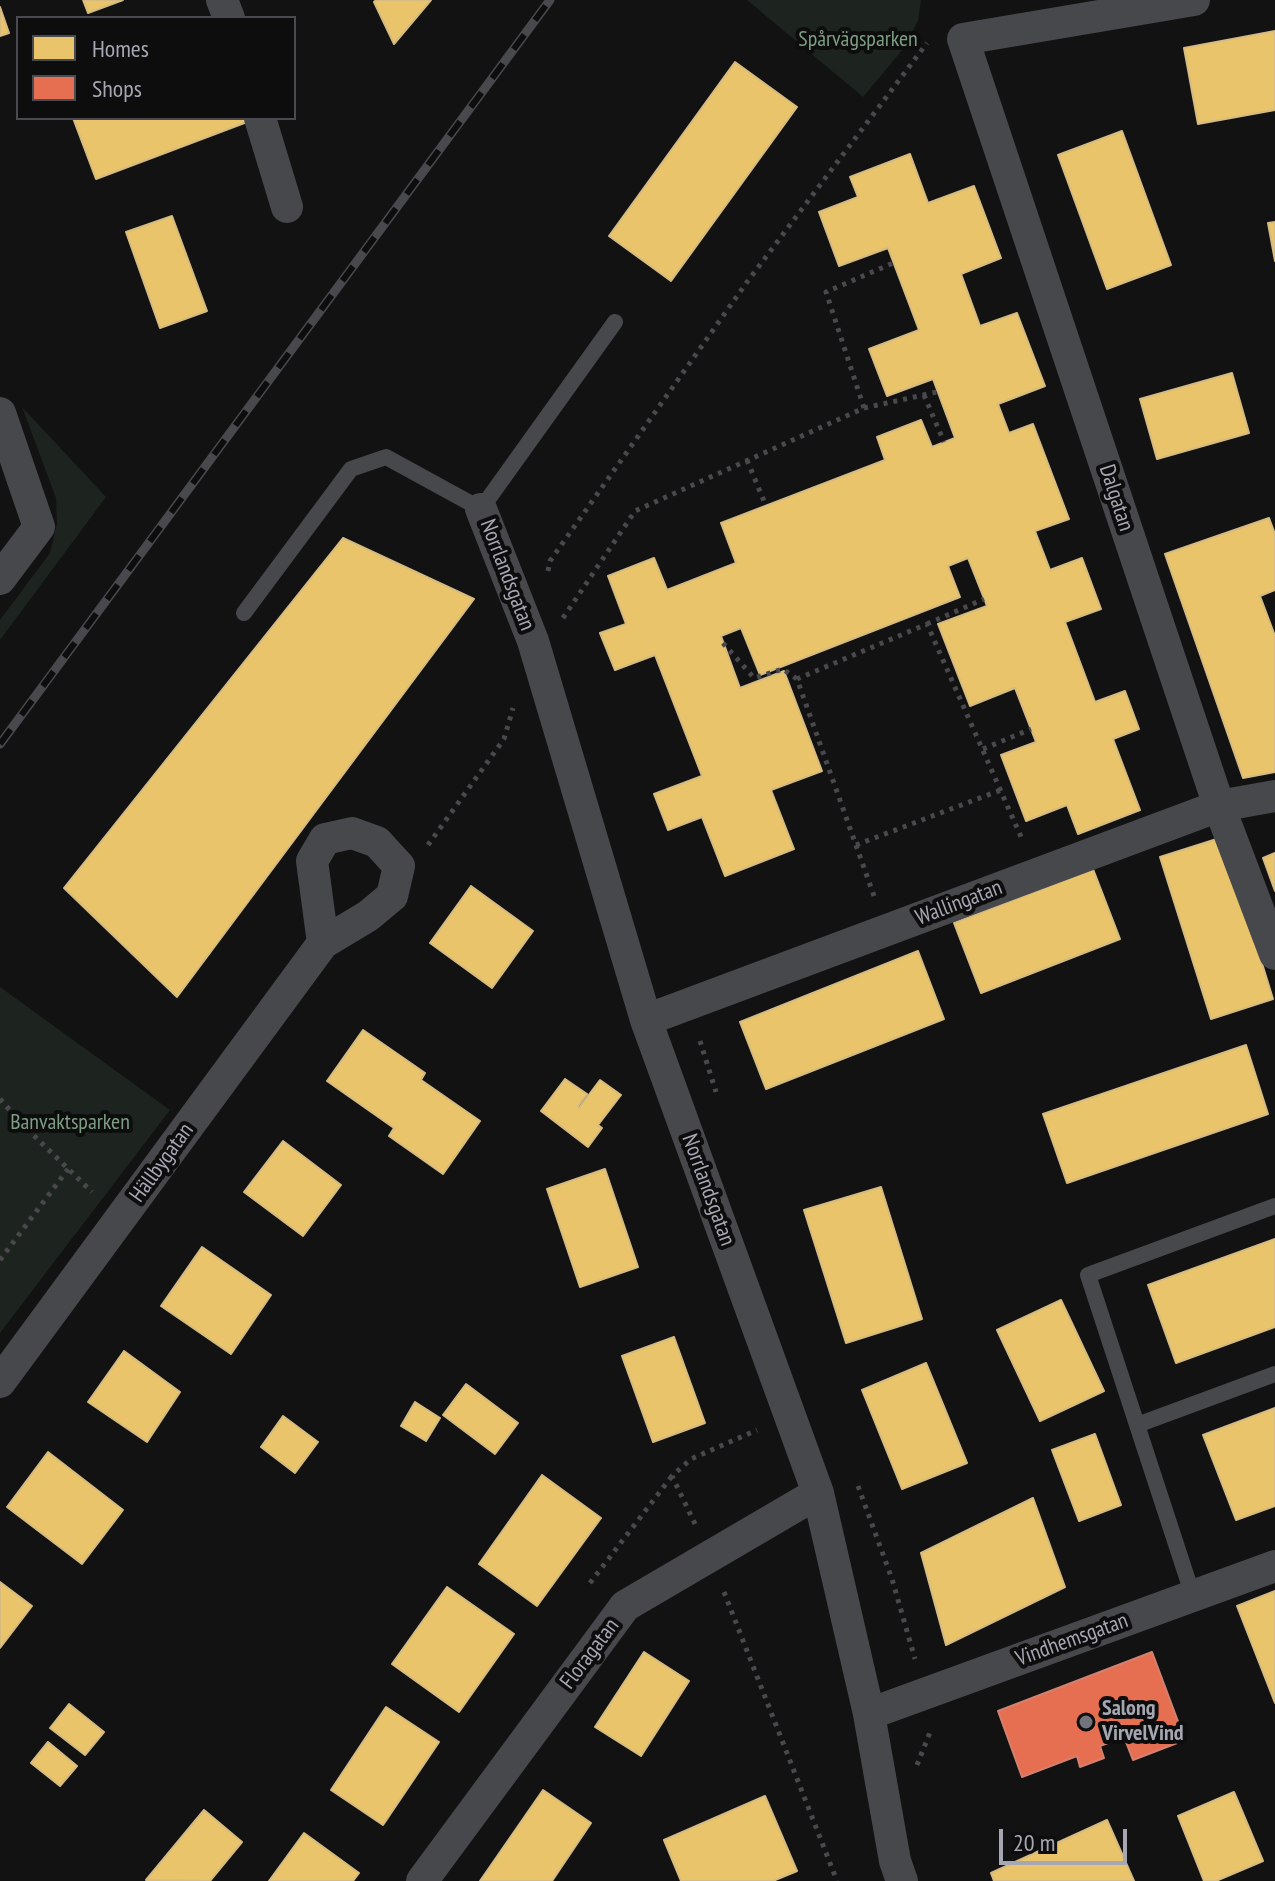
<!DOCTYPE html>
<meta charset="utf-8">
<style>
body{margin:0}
#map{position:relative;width:1275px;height:1881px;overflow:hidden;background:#121213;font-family:"PT Sans Narrow",sans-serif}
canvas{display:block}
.legend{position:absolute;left:16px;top:16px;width:280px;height:104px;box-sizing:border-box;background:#0d0d0e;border:2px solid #4a4b50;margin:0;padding:10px 14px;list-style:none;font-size:24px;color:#a5a7b3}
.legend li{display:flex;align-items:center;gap:16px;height:40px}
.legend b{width:40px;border:2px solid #4a4b50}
.scale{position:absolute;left:999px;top:1829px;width:128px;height:36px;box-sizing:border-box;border:4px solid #a5a7b3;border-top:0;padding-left:10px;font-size:24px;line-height:28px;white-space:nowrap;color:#a5a7b3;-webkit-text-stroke:6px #0d0d0e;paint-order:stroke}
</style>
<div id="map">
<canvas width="1275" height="1881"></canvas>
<ul class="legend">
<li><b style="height:22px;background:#e9c46a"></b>Homes</li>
<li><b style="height:22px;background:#e76f51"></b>Shops</li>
</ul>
<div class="scale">20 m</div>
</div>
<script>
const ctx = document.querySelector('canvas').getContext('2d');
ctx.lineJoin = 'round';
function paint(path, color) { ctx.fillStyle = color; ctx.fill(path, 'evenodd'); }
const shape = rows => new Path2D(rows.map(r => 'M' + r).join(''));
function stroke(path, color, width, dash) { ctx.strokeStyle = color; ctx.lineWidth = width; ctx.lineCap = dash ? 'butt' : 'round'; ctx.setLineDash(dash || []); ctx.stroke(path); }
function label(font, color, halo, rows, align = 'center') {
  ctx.font = font + ' "PT Sans Narrow",sans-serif'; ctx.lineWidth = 8; ctx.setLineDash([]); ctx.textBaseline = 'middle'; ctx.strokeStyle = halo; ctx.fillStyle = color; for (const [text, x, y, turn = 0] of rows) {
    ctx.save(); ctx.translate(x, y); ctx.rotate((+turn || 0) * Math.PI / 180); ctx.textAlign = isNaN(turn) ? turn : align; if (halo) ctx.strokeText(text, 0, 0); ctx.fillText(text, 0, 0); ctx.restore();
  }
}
paint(shape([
 [747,0,921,0,918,21,903,49,863,97],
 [22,407,106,497,0,640,0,620,50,553,57,523,56,498],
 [0,987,170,1110,0,1333]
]), '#1d231e');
const homes = shape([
 [83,0,123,0,88,13,83,0],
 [376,0,431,0,394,44,374,2,376,0],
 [0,7,9,33,0,36,0,7],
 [1275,31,1275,110,1198,124,1184,48,1275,31],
 [735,62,797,107,671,281,609,236,735,62],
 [73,118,255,118,255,119,96,179,73,118],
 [1122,131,1171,265,1107,289,1058,155,1122,131],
 [910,154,928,203,974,186,1001,258,961,274,980,326,1017,313,1045,386,998,404,1009,433,1033,424,1069,519,1035,531,1050,570,1082,558,1101,609,1065,622,1095,702,1125,691,1139,729,1113,739,1140,810,1078,834,1067,805,1026,821,1001,755,1036,742,1015,688,970,706,938,624,987,606,968,558,948,566,960,597,760,675,741,628,721,636,740,688,784,671,822,771,771,790,794,849,725,876,702,817,668,830,654,794,702,776,655,655,615,670,600,633,626,624,608,576,654,558,667,590,736,563,721,523,885,460,877,437,921,420,932,447,955,438,933,379,887,396,869,349,919,330,888,248,839,266,819,212,858,197,850,177,910,154],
 [172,216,207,311,160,328,126,232,172,216],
 [1275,222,1275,261,1268,223,1275,222],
 [1232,373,1249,433,1157,459,1140,399,1232,373],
 [1269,518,1275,534,1275,590,1260,596,1275,636,1275,772,1243,778,1165,554,1269,518],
 [343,538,474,599,177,997,64,888,343,538],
 [1223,837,1273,999,1211,1019,1160,857,1223,837],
 [1275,853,1275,891,1263,858,1275,853],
 [1093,869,1120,939,981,993,954,923,1093,869],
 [471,886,533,931,492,988,430,943,471,886],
 [918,951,944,1019,766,1089,740,1022,918,951],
 [363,1030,425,1073,421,1080,480,1121,443,1174,389,1136,394,1128,327,1081,363,1030],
 [1246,1045,1268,1114,1067,1183,1043,1114,1246,1045],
 [565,1079,587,1094,578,1106,579,1108,600,1080,621,1095,598,1125,602,1128,588,1147,541,1111,565,1079],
 [283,1141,341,1185,303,1236,244,1192,283,1141],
 [605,1169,638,1267,580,1287,547,1189,605,1169],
 [881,1187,922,1319,846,1343,804,1210,881,1187],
 [1275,1239,1275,1327,1176,1363,1148,1285,1275,1239],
 [202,1247,271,1295,231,1354,161,1306,202,1247],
 [1061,1300,1104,1391,1040,1421,997,1330,1061,1300],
 [674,1337,705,1423,653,1442,622,1356,674,1337],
 [124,1351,180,1392,147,1442,88,1402,124,1351],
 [926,1363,967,1463,902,1489,862,1390,926,1363],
 [466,1384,518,1423,495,1454,443,1415,466,1384],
 [415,1402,440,1418,426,1441,401,1426,415,1402],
 [1275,1408,1275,1506,1236,1520,1203,1435,1275,1408],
 [283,1416,318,1442,295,1473,261,1447,283,1416],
 [1095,1434,1121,1505,1079,1521,1052,1450,1095,1434],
 [48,1452,123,1510,82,1564,7,1507,48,1452],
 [542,1475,601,1518,537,1606,479,1564,542,1475],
 [1033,1498,1065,1587,946,1645,921,1553,1033,1498],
 [0,1582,32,1606,0,1648,0,1582],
 [447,1587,514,1634,459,1712,392,1664,447,1587],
 [1275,1591,1275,1703,1237,1606,1275,1591],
 [644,1652,689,1681,641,1756,595,1727,644,1652],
 [69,1704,104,1732,85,1755,50,1728,69,1704],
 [386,1707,439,1742,383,1825,331,1790,386,1707],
 [48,1742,77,1766,60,1786,31,1763,48,1742],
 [543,1790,591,1823,552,1881,480,1881,543,1790],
 [1234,1792,1263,1861,1216,1881,1204,1881,1178,1816,1234,1792],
 [765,1796,797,1871,773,1881,681,1881,664,1840,765,1796],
 [204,1810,242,1842,210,1881,146,1880,204,1810],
 [1107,1820,1134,1881,994,1881,991,1873,1107,1820],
 [304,1833,359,1873,353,1881,269,1881,304,1833]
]);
paint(homes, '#e9c46a');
stroke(homes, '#d5bb80', 2);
const shops = shape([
 [1152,1652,1185,1740,1133,1760,1124,1737,1100,1746,1104,1758,1080,1767,1077,1756,1022,1777,998,1711,1152,1652]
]);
paint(shops, '#e76f51');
stroke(shops, '#d3806e', 2);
stroke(shape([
 [924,395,944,442],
 [864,408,937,392],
 [747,460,766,506],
 [548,571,550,561,747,282,927,43],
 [563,618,635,511,864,408,826,292,893,263],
 [927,624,984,599],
 [723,643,754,678,783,669,797,679],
 [983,749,1031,729],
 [428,845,504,739,513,708],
 [856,845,1001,790],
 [874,896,797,679,927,624,1022,839],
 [700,1041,716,1092],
 [0,1099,23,1125,92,1192],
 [0,1260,68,1169],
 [858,1486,892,1579,915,1659],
 [695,1524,672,1476,691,1459,757,1430],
 [590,1583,672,1476],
 [724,1592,837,1881],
 [917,1765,931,1730]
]), '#49494d', 5, [4, 6]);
stroke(shape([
 [244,613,351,469,386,457,481,509,615,322],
 [1137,1425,1275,1374],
 [1193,1596,1088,1275,1275,1206]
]), '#47484b', 16);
stroke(shape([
 [222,0,229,18],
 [1194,0,963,39,1219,806,1275,954],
 [260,118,287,207],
 [0,413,39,527,0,579],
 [481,509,533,641,646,1020,818,1493,869,1714,895,1861,902,1881],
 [646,1020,1219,806,1275,796],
 [0,1382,323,943,368,916,392,896,399,866,377,842,352,833,325,839,312,861,323,943],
 [869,1714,1275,1566],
 [422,1881,625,1606,818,1493]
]), '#47484b', 32);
const rail = shape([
 [0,744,550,0]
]);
stroke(rail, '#48494c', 9);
stroke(rail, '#0d0d0e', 6, [18]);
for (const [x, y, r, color] of [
 [1086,1722,8,"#72737b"]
]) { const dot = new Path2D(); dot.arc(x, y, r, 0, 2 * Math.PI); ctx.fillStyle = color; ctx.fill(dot); stroke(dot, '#0d0d0e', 3); }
label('22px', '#7d9d84', '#0d0d0e', [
 ["Spårvägsparken",858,40],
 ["Banvaktsparken",70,1123]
]);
label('22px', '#a5a7b3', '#0d0d0e', [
 ["Dalgatan",1116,498,72],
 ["Norrlandsgatan",507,575,69],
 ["Wallingatan",959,903,-21],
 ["Hällbygatan",162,1163,-54],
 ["Norrlandsgatan",708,1190,70],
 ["Vindhemsgatan",1072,1640,-20],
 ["Floragatan",590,1654,-53]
]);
label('bold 22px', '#a5a7b3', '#0d0d0e', [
 ["Salong",1102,1709],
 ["VirvelVind",1102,1734]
], 'left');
</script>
